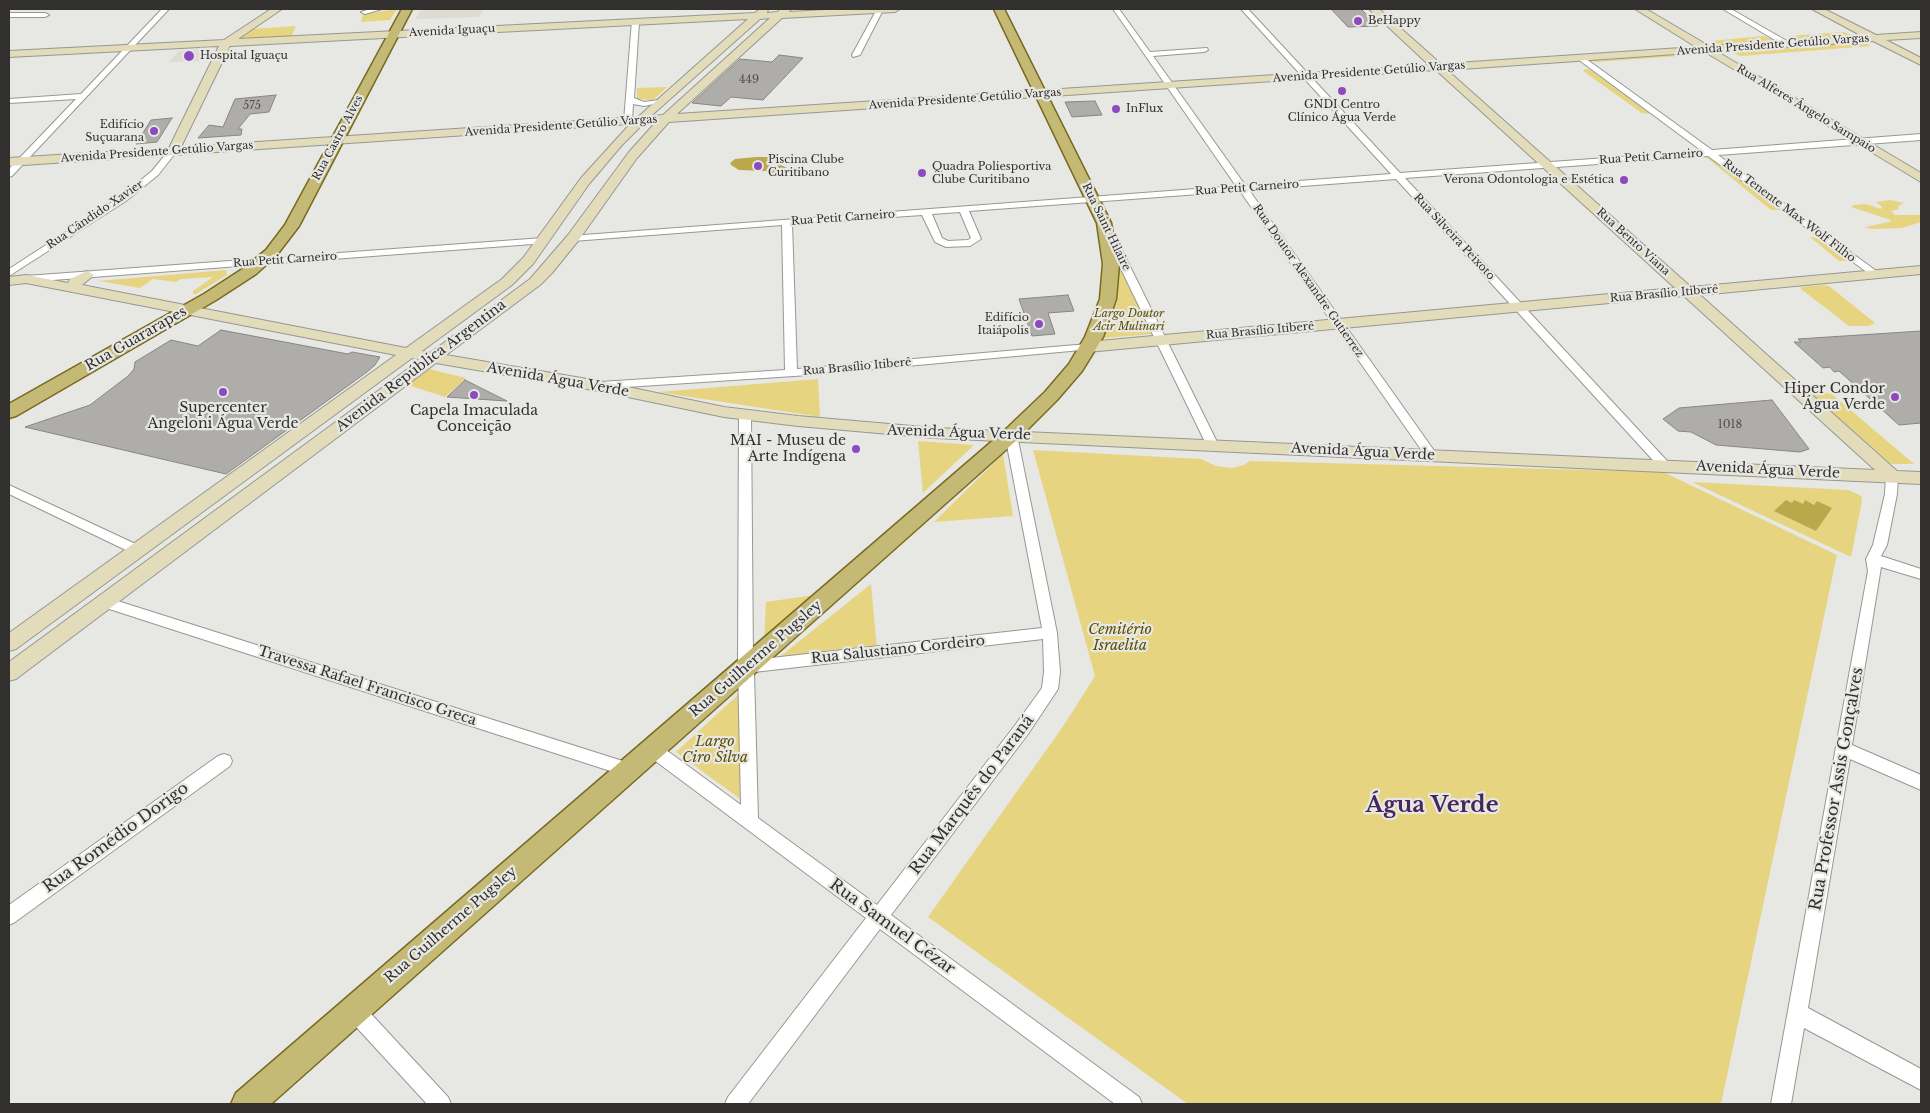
<!DOCTYPE html>
<meta charset="utf-8">
<style>
body{margin:0}
#map{position:relative;width:1930px;height:1113px;overflow:hidden;background:#e7e7e3;font-family:"Libre Baskerville",serif}
canvas{display:block}
.frame{position:absolute;inset:0;border:10px solid #31302f;pointer-events:none}
</style>
<div id="map">
<canvas width="1930" height="1113"></canvas>
<div class="frame"></div>
</div>
<script>
const ctx = document.querySelector('canvas').getContext('2d');
ctx.lineJoin = 'round';
function paint(path, color) { ctx.fillStyle = color; ctx.fill(path, 'evenodd'); }
const shape = rows => new Path2D(rows.map(r => 'M' + r).join(''));
function stroke(path, color, width, dash) { ctx.strokeStyle = color; ctx.lineWidth = width; ctx.lineCap = dash ? 'butt' : 'round'; ctx.setLineDash(dash || []); ctx.stroke(path); }
function label(font, color, halo, rows, align = 'center') {
  ctx.font = font + ' "Libre Baskerville",serif'; ctx.lineWidth = 4.5; ctx.setLineDash([]); ctx.textBaseline = 'middle'; ctx.strokeStyle = halo; ctx.fillStyle = color; for (const [text, x, y, turn = 0] of rows) {
    ctx.save(); ctx.translate(x, y); ctx.rotate((+turn || 0) * Math.PI / 180); ctx.textAlign = isNaN(turn) ? turn : align; if (halo) ctx.strokeText(text, 0, 0); ctx.fillText(text, 0, 0); ctx.restore();
  }
}
paint(shape([
 [422,9,484,9,479,17,415,19],
 [204,49,207,50,200,61,169,62,179,51]
]), '#dedcd2');
paint(shape([
 [397,9,390,20,361,22,363,14],
 [296,26,291,37,238,40,252,29],
 [1844,32,1855,36,1797,39,1789,36],
 [1764,36,1777,41,1721,45,1711,41],
 [1863,41,1871,46,1740,56,1731,52],
 [1699,53,1707,54,1595,62,1592,60],
 [1586,69,1591,70,1651,114,1642,113,1583,71],
 [667,87,653,100,637,99,637,88],
 [1706,157,1711,158,1779,210,1771,210],
 [1890,200,1904,203,1898,206,1899,209,1891,211,1895,215,1921,215,1921,222,1902,228,1871,229,1865,227,1889,222,1891,220,1851,207,1854,205,1866,204,1881,209,1882,207,1876,202],
 [1810,237,1820,238,1852,261,1839,261],
 [1119,267,1152,334,1104,338,1117,302],
 [226,270,227,275,196,294,193,294,193,291,213,277,181,279,176,282,153,279,140,288,99,281],
 [1823,285,1829,286,1875,323,1868,326,1849,326,1801,289,1801,287],
 [429,369,466,378,445,397,408,385],
 [818,379,820,417,658,392],
 [1799,383,1833,395,1914,464,1891,464],
 [918,441,974,445,923,493],
 [1033,450,1201,459,1216,466,1232,468,1244,465,1250,461,1663,472,1837,555,1721,1104,1188,1104,928,917,1064,725,1095,676],
 [1003,454,1013,516,934,522],
 [1692,482,1848,490,1855,493,1861,496,1862,501,1851,557],
 [871,584,877,649,772,663],
 [821,594,764,644,766,602],
 [739,694,743,801,676,752]
]), '#e6d480');
paint(shape([
 [756,157,777,157,781,165,789,169,790,172,780,176,768,171,739,170,731,165,730,163,735,159],
 [1786,500,1792,503,1794,500,1803,504,1805,500,1814,505,1817,501,1832,508,1816,531,1774,511]
]), '#baa84b');
const building = shape([
 [1331,9,1361,9,1378,26,1348,27,1331,9],
 [779,55,803,58,763,100,731,97,721,106,692,103,740,59,772,62,779,55],
 [276,95,269,112,250,114,238,129,242,129,241,135,198,138,209,125,223,127,235,99,276,95],
 [1095,101,1102,115,1072,117,1065,102,1095,101],
 [172,118,157,142,136,144,151,120,172,118],
 [1068,295,1074,311,1048,313,1055,334,1032,336,1019,299,1068,295],
 [221,330,348,354,352,352,380,357,375,365,367,372,226,474,25,427,90,405,128,376,134,369,135,362,171,340,198,346,221,330],
 [1921,331,1921,423,1899,425,1839,371,1834,372,1830,367,1823,368,1794,342,1801,342,1798,339,1921,331],
 [465,380,507,401,506,401,447,397,465,380],
 [1772,400,1809,449,1800,452,1716,445,1691,432,1678,431,1663,419,1679,408,1772,400]
]);
paint(building, '#aeadaa');
stroke(building, '#878683', 1);
const street = shape([
 [162,9,169,9,12,176,9,177,9,169,76,99,9,103,9,99,81,94,162,9],
 [370,9,382,9,365,14,361,12,370,9],
 [877,9,883,10,860,55,853,57,852,55,877,9],
 [1113,9,1119,9,1150,52,1207,48,1208,50,1204,52,1153,56,1245,185,1391,174,1241,9,1248,9,1400,173,1702,151,1579,60,1579,56,1582,56,1712,150,1921,134,1921,140,1718,155,1879,273,1880,275,1875,278,1708,156,1405,178,1669,463,1671,466,1665,470,1661,469,1396,179,1249,190,1435,452,1437,455,1435,458,1431,459,1427,458,1240,191,969,211,981,239,970,246,946,247,935,242,922,215,792,224,797,369,1088,344,1094,347,1092,349,809,375,596,389,594,386,596,383,600,382,785,370,782,225,573,241,568,238,570,236,1236,186,1113,9],
 [960,212,971,238,968,240,948,241,942,238,932,214,960,212],
 [1723,9,1731,9,1792,44,1785,46,1723,9],
 [9,13,45,13,49,15,45,17,9,17,9,13],
 [632,20,639,22,634,98,644,102,659,100,663,102,644,106,633,104,632,121,628,124,624,121,632,20],
 [173,148,177,151,158,175,126,201,9,276,9,269,120,197,152,171,170,149,173,148],
 [1107,227,1112,230,1218,444,1216,447,1212,448,1206,444,1102,230,1107,227],
 [543,238,548,241,546,243,26,282,21,279,26,276,543,238],
 [745,411,751,415,753,660,1042,628,1005,435,1011,431,1017,435,1057,633,1060,672,1058,689,1028,734,891,915,1139,1097,1142,1104,1115,1104,880,929,748,1104,725,1104,728,1097,866,918,646,754,644,749,646,744,652,742,658,744,741,805,738,667,739,415,745,411],
 [1043,639,1044,672,1042,688,1016,724,877,905,758,818,754,672,1043,639],
 [1892,472,1898,476,1897,494,1887,545,1881,556,1921,569,1921,579,1881,567,1852,745,1921,775,1921,790,1850,759,1808,1008,1921,1069,1921,1090,1804,1028,1791,1104,1771,1104,1868,571,1866,559,1873,545,1885,494,1886,476,1892,472],
 [9,485,142,547,144,550,142,553,137,555,132,553,9,494,9,485],
 [105,597,629,763,635,765,637,770,635,775,629,777,100,606,98,602,100,598,105,597],
 [224,754,230,756,232,761,230,766,15,922,9,925,9,905,218,756,224,754],
 [354,1000,361,1003,448,1097,451,1104,427,1104,347,1017,344,1010,347,1003,354,1000]
]);
const secondary = shape([
 [271,9,282,9,238,39,755,13,760,9,768,9,767,13,777,12,781,9,791,9,789,12,844,9,900,9,895,12,782,18,677,114,1429,65,1369,9,1379,9,1441,64,1696,47,1635,9,1646,9,1709,46,1862,36,1812,9,1824,9,1876,35,1921,32,1921,38,1886,40,1921,58,1921,65,1873,41,1718,52,1921,173,1921,182,1705,52,1447,70,1691,287,1921,266,1921,274,1700,295,1897,471,1921,472,1921,484,935,438,798,426,724,417,599,391,436,363,16,679,9,681,9,662,420,360,412,358,16,649,9,651,9,633,396,355,26,283,9,285,9,277,26,275,68,283,70,279,87,271,94,275,82,285,406,348,502,279,523,258,581,178,630,124,9,166,9,158,169,148,219,46,9,57,9,51,224,40,271,9],
 [770,18,663,115,651,116,760,19,770,18],
 [748,19,638,117,181,147,230,46,748,19],
 [1436,70,1675,288,1088,342,1083,344,1080,347,1083,350,1088,352,1684,296,1875,470,935,428,798,416,724,407,599,381,446,355,540,285,552,273,578,241,637,158,669,122,1436,70],
 [656,122,629,152,568,235,530,279,430,353,422,351,512,285,533,264,589,184,622,145,644,123,656,122]
]);
const primary = shape([
 [402,9,412,9,299,226,276,256,256,274,216,300,16,416,9,418,9,404,204,294,244,268,266,250,285,225,402,9],
 [994,9,1004,9,1111,223,1119,264,1116,299,1103,337,1082,371,1057,400,1018,439,271,1104,231,1104,236,1093,1004,431,1045,392,1069,364,1085,337,1100,299,1103,264,1097,223,994,9]
]);
stroke(street, '#979793', 2);
stroke(secondary, '#979793', 2);
stroke(primary, '#786b21', 3);
paint(street, '#fff');
paint(secondary, '#e2dcba');
paint(primary, '#c5b976');
for (const [x, y, r, color] of [
 [1358,21,5,"#8d4abf"],
 [189,56,6,"#8d4abf"],
 [1342,91,5,"#8d4abf"],
 [1116,109,5,"#8d4abf"],
 [154,131,5,"#8d4abf"],
 [758,166,5,"#8d4abf"],
 [922,173,5,"#8d4abf"],
 [1624,180,5,"#8d4abf"],
 [1039,324,5,"#8d4abf"],
 [223,392,5,"#8d4abf"],
 [474,395,5,"#8d4abf"],
 [1895,397,5,"#8d4abf"],
 [856,449,5,"#8d4abf"]
]) { const dot = new Path2D(); dot.arc(x, y, r, 0, 2 * Math.PI); ctx.fillStyle = color; ctx.fill(dot); stroke(dot, '#e7e7e3', 2); }
label('11px', '#31302f', '#e7e7e3', [
 ["BeHappy",1368,21],
 ["Hospital Iguaçu",200,56],
 ["GNDI Centro",1342,105,"center"],
 ["Clínico Água Verde",1342,118,"center"],
 ["InFlux",1126,109],
 ["Edifício",144,125,"right"],
 ["Suçuarana",144,138,"right"],
 ["Piscina Clube",768,160],
 ["Curitibano",768,173],
 ["Quadra Poliesportiva",932,167],
 ["Clube Curitibano",932,180],
 ["Verona Odontologia e Estética",1614,180,"right"],
 ["Edifício",1029,318,"right"],
 ["Itaiápolis",1029,331,"right"]
], 'left');
label('11px', '#31302f', '#e7e7e3', [
 ["Avenida Iguaçu",452,31,-3],
 ["Avenida Presidente Getúlio Vargas",1773,45,-4],
 ["Avenida Presidente Getúlio Vargas",1369,72,-4],
 ["Avenida Presidente Getúlio Vargas",965,99,-4],
 ["Rua Alferes Ângelo Sampaio",1806,109,31],
 ["Avenida Presidente Getúlio Vargas",561,126,-4],
 ["Rua Castro Alves",338,138,-62],
 ["Avenida Presidente Getúlio Vargas",157,152,-4],
 ["Rua Petit Carneiro",1651,157,-4],
 ["Rua Petit Carneiro",1247,188,-4],
 ["Rua Tenente Max Wolf Filho",1789,211,37],
 ["Rua Cândido Xavier",95,215,-34],
 ["Rua Petit Carneiro",843,218,-4],
 ["Rua Saint Hilaire",1106,227,64],
 ["Rua Silveira Peixoto",1454,237,47],
 ["Rua Bento Viana",1633,242,42],
 ["Rua Petit Carneiro",285,260,-4],
 ["Rua Doutor Alexandre Gutierrez",1308,281,55],
 ["Rua Brasílio Itiberê",1664,294,-5],
 ["Rua Brasílio Itiberê",1260,331,-5],
 ["Rua Brasílio Itiberê",857,367,-5]
]);
label('11px', '#504f4e', null, [
 ["449",749,80],
 ["575",252,106],
 ["1018",1730,425]
]);
label('italic 11px', '#594c00', '#e7e7e3', [
 ["Largo Doutor",1129,314],
 ["Acir Mulinari",1129,327]
]);
label('14px', '#31302f', '#e7e7e3', [
 ["Rua Guararapes",136,339,-30],
 ["Avenida República Argentina",421,366,-37],
 ["Avenida Água Verde",558,380,10],
 ["Avenida Água Verde",959,433,2],
 ["Avenida Água Verde",1363,452,3],
 ["Avenida Água Verde",1768,470,3],
 ["Rua Salustiano Cordeiro",898,650,-6],
 ["Rua Guilherme Pugsley",756,659,-41],
 ["Travessa Rafael Francisco Greca",367,686,18],
 ["Rua Guilherme Pugsley",451,925,-41]
]);
label('14px', '#31302f', '#e7e7e3', [
 ["Hiper Condor",1885,389],
 ["Água Verde",1885,405],
 ["Supercenter",223,408,"center"],
 ["Angeloni Água Verde",223,424,"center"],
 ["Capela Imaculada",474,411,"center"],
 ["Conceição",474,427,"center"],
 ["MAI - Museu de",846,441],
 ["Arte Indígena",846,457]
], 'right');
label('italic 14px', '#594c00', '#e7e7e3', [
 ["Cemitério",1120,630],
 ["Israelita",1120,646],
 ["Largo",715,742],
 ["Ciro Silva",715,758]
]);
label('16px', '#31302f', '#e7e7e3', [
 ["Rua Professor Assis Gonçalves",1837,789,-80],
 ["Rua Marquês do Paraná",972,795,-53],
 ["Rua Romédio Dorigo",116,838,-36],
 ["Rua Samuel Cézar",892,927,36]
]);
label('bold 22px', '#46265e', '#e7e7e3', [
 ["Água Verde",1432,806]
]);
</script>
